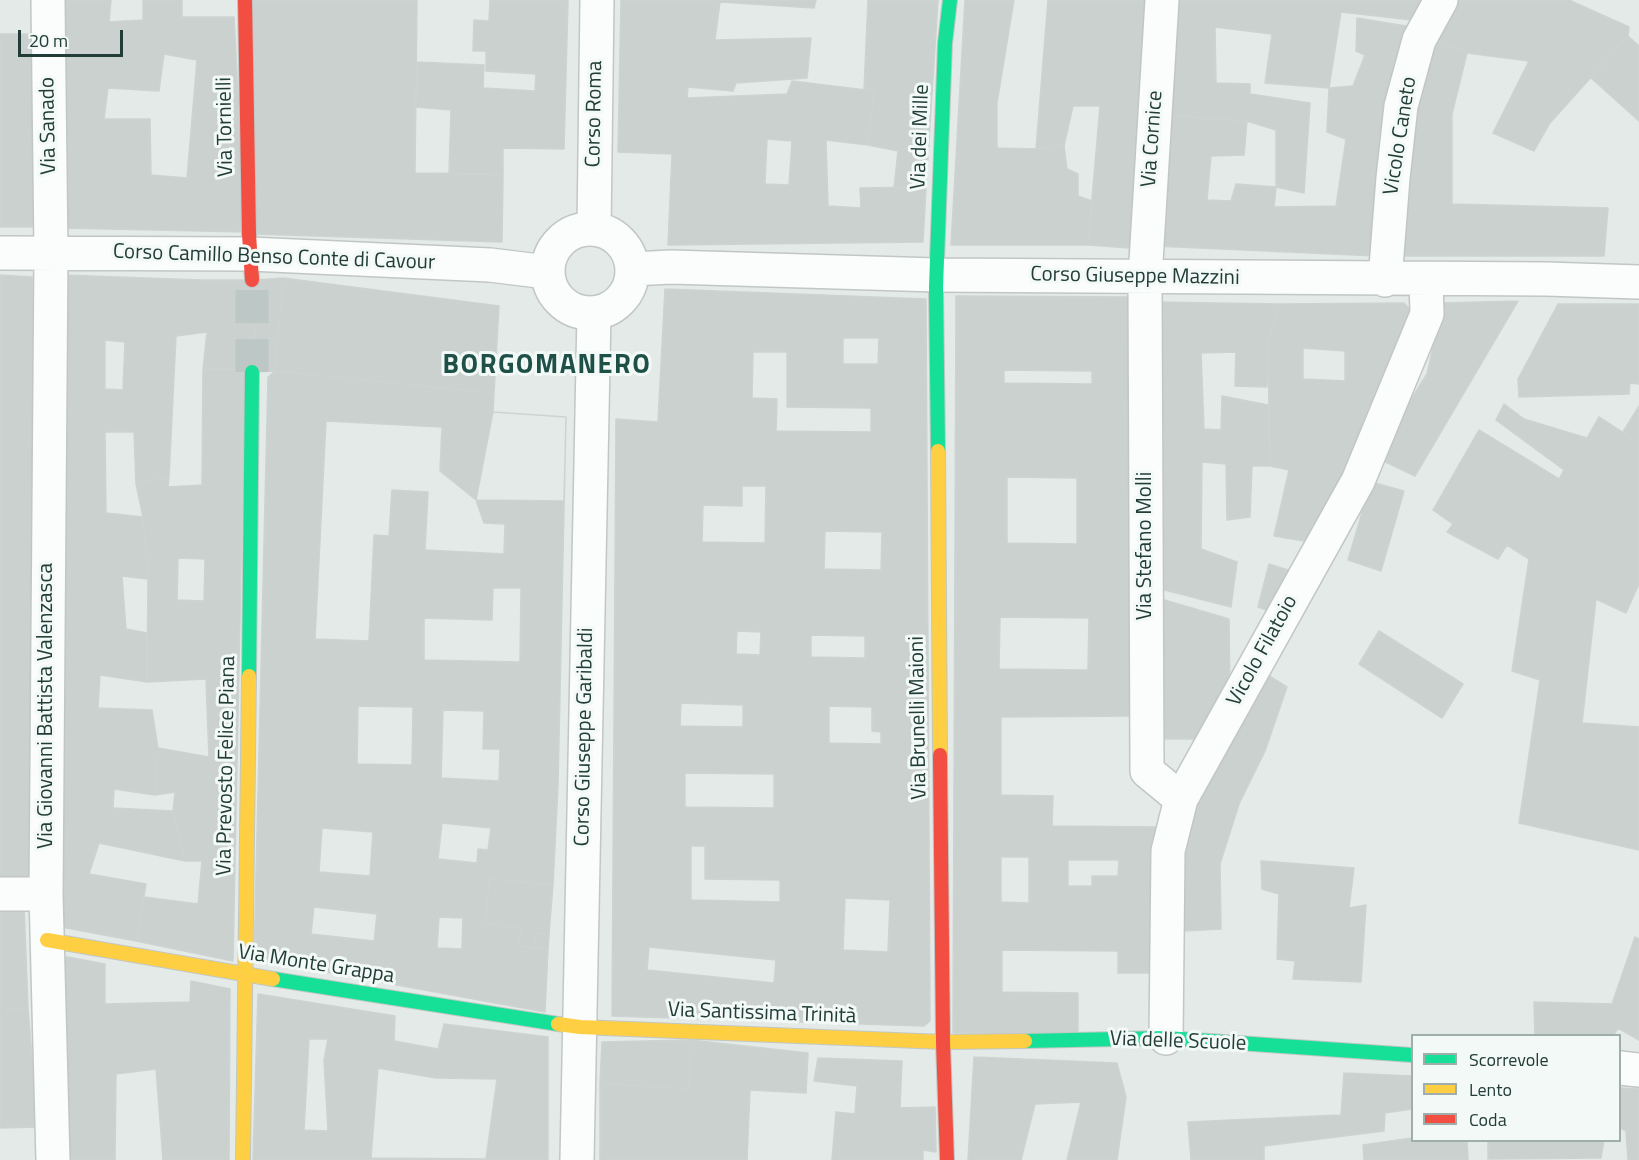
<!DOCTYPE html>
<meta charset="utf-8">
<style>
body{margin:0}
#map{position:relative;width:1639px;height:1160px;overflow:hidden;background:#e4eae8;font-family:"Titillium Web",sans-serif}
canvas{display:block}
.legend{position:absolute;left:1411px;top:1034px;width:210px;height:108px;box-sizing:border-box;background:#f3f9f6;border:2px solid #9faeaa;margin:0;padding:8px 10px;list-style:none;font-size:18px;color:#223d38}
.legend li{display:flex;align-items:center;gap:12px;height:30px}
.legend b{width:30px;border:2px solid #9faeaa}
.scale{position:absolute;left:18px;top:30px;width:105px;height:27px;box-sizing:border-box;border:3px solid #223d38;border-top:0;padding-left:8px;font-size:18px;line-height:21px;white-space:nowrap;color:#223d38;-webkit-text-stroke:4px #f3f9f6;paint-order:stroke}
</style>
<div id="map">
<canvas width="1639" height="1160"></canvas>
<ul class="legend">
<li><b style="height:8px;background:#16e098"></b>Scorrevole</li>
<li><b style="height:8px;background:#ffcf43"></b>Lento</li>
<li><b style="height:8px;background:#f24e42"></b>Coda</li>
</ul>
<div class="scale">20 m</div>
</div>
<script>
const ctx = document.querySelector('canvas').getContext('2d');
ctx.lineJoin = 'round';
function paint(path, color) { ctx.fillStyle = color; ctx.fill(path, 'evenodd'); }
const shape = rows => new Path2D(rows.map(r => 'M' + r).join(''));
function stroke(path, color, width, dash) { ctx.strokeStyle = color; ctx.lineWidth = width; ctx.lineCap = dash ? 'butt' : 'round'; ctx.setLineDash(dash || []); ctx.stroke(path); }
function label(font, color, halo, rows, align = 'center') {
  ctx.font = font + ' "Titillium Web",sans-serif'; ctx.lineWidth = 6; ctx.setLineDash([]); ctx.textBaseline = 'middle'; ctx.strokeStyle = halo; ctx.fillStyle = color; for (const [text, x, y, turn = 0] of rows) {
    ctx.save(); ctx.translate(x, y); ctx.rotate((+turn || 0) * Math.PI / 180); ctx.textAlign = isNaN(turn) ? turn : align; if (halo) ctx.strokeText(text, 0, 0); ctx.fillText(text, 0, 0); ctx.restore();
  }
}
const building = shape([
 [61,0,111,0,109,22,143,20,143,0,182,0,182,17,234,17,245,232,64,228,61,0],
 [164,54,197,60,187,178,151,175,150,119,104,119,108,88,159,91,164,54],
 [253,0,417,0,415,173,503,174,502,242,254,234,253,0],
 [490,0,568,0,564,149,503,148,503,174,449,174,451,110,416,107,417,62,484,65,483,88,535,91,536,74,486,71,486,51,473,51,474,20,489,21,490,0],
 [621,0,816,0,814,8,720,2,715,40,811,38,807,78,736,83,733,91,688,87,687,98,787,94,792,81,874,91,868,145,826,140,828,206,861,208,860,188,926,187,923,242,668,245,672,154,618,152,621,0],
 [767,139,792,141,789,185,765,184,767,139],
 [868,0,938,0,926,187,894,188,898,151,868,145,874,91,864,90,868,0],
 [965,0,1014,0,997,103,997,148,1036,149,1064,146,1067,169,1078,174,1078,196,1092,201,1088,245,951,245,965,0],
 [1048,0,1147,0,1143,109,1130,248,1088,245,1100,106,1073,106,1064,146,1036,149,1048,0],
 [1172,0,1429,0,1412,20,1341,12,1329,88,1265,83,1272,34,1215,27,1216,83,1250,84,1250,94,1310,103,1304,193,1276,187,1276,130,1247,121,1166,115,1172,0],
 [1453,0,1569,0,1629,27,1628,36,1550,123,1534,151,1493,133,1529,61,1467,53,1431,37,1453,0],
 [1357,18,1412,27,1377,256,1155,246,1166,115,1247,121,1244,155,1211,156,1207,200,1231,201,1236,184,1276,187,1274,207,1336,206,1346,139,1327,132,1329,88,1353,86,1365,55,1356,51,1357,18],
 [0,34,33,34,39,227,0,227,0,34],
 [1628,36,1639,46,1639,121,1591,78,1628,36],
 [1431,37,1467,53,1452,114,1452,204,1608,208,1604,256,1394,256,1406,107,1431,37],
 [0,275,32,277,35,454,30,878,0,877,0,275],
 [62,275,201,280,257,280,254,370,203,369,207,332,176,336,169,477,136,484,134,432,105,432,106,513,143,517,148,579,122,576,126,629,147,633,147,682,100,675,98,708,152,710,158,748,155,795,114,789,113,808,173,811,185,861,99,843,89,874,146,884,136,941,56,926,62,275],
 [105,340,125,342,123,390,105,389,105,340],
 [283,278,499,306,494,393,275,371,283,278],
 [283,278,275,371,252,372,254,370,257,280,283,278],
 [665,289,926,299,930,1021,924,1026,612,1016,616,419,658,422,665,289],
 [843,338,879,338,878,364,843,364,843,338],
 [753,352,787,352,787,407,871,408,871,432,776,431,777,399,752,398,753,352],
 [742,486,766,486,765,543,702,542,703,505,742,506,742,486],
 [825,531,882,532,881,570,824,569,825,531],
 [737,631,761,632,760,655,736,654,737,631],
 [811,635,865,636,865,658,811,657,811,635],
 [681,703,743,705,743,727,680,726,681,703],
 [829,706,872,707,872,731,881,732,881,744,829,743,829,706],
 [685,773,774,774,774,808,685,807,685,773],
 [691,846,705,846,705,879,780,880,780,902,691,900,691,846],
 [845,898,890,900,888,952,843,950,845,898],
 [649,947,776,960,774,983,647,970,649,947],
 [956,296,1131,297,1135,716,1001,717,1001,795,1053,796,1052,826,1160,827,1159,973,1118,973,1118,951,1002,950,1002,992,1078,993,1078,1034,953,1033,956,296],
 [1004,370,1092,371,1092,384,1004,383,1004,370],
 [1007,477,1077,478,1077,544,1007,543,1007,477],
 [1000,617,1089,618,1088,670,999,669,1000,617],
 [1001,857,1029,857,1029,903,1001,902,1001,857],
 [1068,860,1119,860,1118,876,1092,876,1092,886,1068,886,1068,860],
 [1518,301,1415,476,1375,457,1427,374,1443,303,1518,301],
 [1156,302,1279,304,1268,343,1267,387,1235,386,1236,352,1201,353,1204,429,1221,430,1222,396,1268,405,1270,466,1252,466,1250,517,1227,520,1226,464,1202,462,1201,549,1237,562,1231,607,1153,587,1156,302],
 [1404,303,1417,318,1316,543,1274,536,1289,470,1270,466,1268,343,1279,304,1404,303],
 [1303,348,1345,351,1345,381,1303,379,1303,348],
 [1558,304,1639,304,1639,384,1630,383,1629,394,1519,397,1518,379,1558,304],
 [203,369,245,369,233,961,136,941,144,897,198,904,202,861,185,861,173,811,175,792,155,795,158,748,209,757,206,679,147,682,148,579,143,517,136,484,169,477,168,487,202,485,203,369],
 [178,558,205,559,204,601,177,600,178,558],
 [275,371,494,393,493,412,566,417,558,785,553,885,489,879,486,924,521,927,519,946,548,949,545,1012,254,959,268,377,275,371],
 [326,421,442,427,440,471,476,500,484,523,505,524,504,554,425,550,428,492,392,490,389,536,374,535,369,641,315,639,326,421],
 [493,588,521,588,520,662,424,660,424,618,492,620,493,588],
 [358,706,413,707,412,765,357,764,358,706],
 [443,710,484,711,483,749,500,749,499,781,441,778,443,710],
 [442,823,491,828,488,850,478,849,477,863,438,859,442,823],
 [322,828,373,832,370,876,319,872,322,828],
 [314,907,377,914,374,941,311,934,314,907],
 [439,917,463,918,462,949,437,948,439,917],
 [1504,404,1524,419,1587,438,1599,417,1639,443,1639,584,1626,613,1596,599,1582,723,1639,727,1639,850,1519,823,1540,680,1512,671,1529,559,1507,545,1498,559,1447,532,1453,524,1433,510,1479,430,1559,479,1564,470,1496,420,1504,404],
 [1639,406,1639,443,1623,432,1639,406],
 [493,412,566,417,564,501,476,500,493,412],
 [1371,482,1404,491,1381,571,1348,560,1371,482],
 [1269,564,1297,573,1277,614,1258,607,1269,564],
 [1151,596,1229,619,1230,702,1210,739,1158,739,1151,596],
 [1379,631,1463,684,1442,718,1359,664,1379,631],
 [1263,672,1287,687,1265,751,1239,804,1220,864,1221,929,1182,931,1176,856,1224,736,1263,672],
 [1261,861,1354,868,1349,908,1366,905,1361,982,1293,979,1295,961,1277,959,1279,894,1262,889,1261,861],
 [489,879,553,885,549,934,536,933,535,948,519,946,521,927,486,924,489,879],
 [24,905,28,1009,0,1010,0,906,24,905],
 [536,933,549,934,548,949,535,948,536,933],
 [1635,937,1639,939,1639,1040,1618,1028,1613,1036,1535,1036,1534,1002,1612,1004,1635,937],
 [62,956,105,964,105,1004,190,1002,191,981,230,989,229,1160,163,1160,156,1069,116,1074,115,1160,65,1160,62,956],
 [258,994,395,1016,394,1041,438,1049,444,1024,548,1037,548,1160,253,1160,258,994],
 [309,1039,328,1039,324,1060,328,1131,304,1130,309,1039],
 [378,1068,436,1078,497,1079,486,1159,371,1158,378,1068],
 [28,1009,38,1127,0,1128,0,1010,28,1009],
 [691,1040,808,1053,806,1093,750,1090,747,1160,600,1160,600,1083,689,1089,691,1040],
 [691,1040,689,1089,600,1083,602,1042,691,1040],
 [974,1057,1117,1063,1126,1097,1117,1160,1067,1160,1081,1102,1035,1104,1021,1160,968,1160,974,1057],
 [818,1058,902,1061,900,1108,935,1107,936,1152,923,1150,923,1160,832,1160,836,1112,855,1114,857,1086,814,1081,818,1058],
 [1344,1073,1412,1076,1412,1109,1385,1113,1384,1131,1264,1146,1264,1160,1191,1160,1188,1122,1341,1115,1344,1073],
 [1620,1088,1639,1089,1639,1160,1628,1160,1626,1131,1620,1128,1620,1088],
 [1412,1138,1412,1140,1467,1140,1468,1160,1364,1160,1363,1145,1412,1138],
 [1488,1140,1604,1140,1601,1158,1488,1159,1488,1140]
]);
paint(building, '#cbd1cf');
stroke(building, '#cdd3d1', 1.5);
stroke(shape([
 [252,372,252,280]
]), '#bdc7c5', 33, [33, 16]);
const street = shape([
 [48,0,51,253,46,894,53,1160],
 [1162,0,1145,278,1147,771,1181,799],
 '548 271a42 42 0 1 1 84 0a42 42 0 1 1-84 0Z',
 [594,229,597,0],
 [0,253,250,254,490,265,547,272],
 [632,269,671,267,936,275,1546,279,1639,282],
 [1385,280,1393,178,1401,106,1419,40,1441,0],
 [0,894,46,894],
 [1166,1038,1168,851,1181,799,1358,481,1427,314,1426,279],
 [1620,1068,1639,1070],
 [577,1160,594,313]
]);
const fast = shape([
 [938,451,936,287,945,43,950,0],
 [249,676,252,372],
 [273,979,558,1024],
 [1025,1041,1166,1038,1412,1055]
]);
const slow = shape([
 [938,451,940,755],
 [47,940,273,979],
 [558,1024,580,1027,943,1042,1025,1041],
 [243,1160,249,676]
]);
const jam = shape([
 [245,0,249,234,252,280],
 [940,755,943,1042,947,1160]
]);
stroke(street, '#c1c7c5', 36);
stroke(fast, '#c0c7c5', 16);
stroke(slow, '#c0c7c5', 16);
stroke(jam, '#c0c7c5', 16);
stroke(street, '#fbfcfc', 33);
stroke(fast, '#16e098', 14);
stroke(slow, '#ffcf43', 14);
stroke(jam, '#f24e42', 14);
label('21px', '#223d38', '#f3f9f6', [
 ["Corso Roma",595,114,-89],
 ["Via Sanado",49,126,-91],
 ["Via Tornielli",226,127,-91],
 ["Vicolo Caneto",1401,136,-81],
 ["Via dei Mille",921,137,-88],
 ["Via Cornice",1153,139,-86],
 ["Corso Camillo Benso Conte di Cavour",274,258,2],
 ["Corso Giuseppe Mazzini",1135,277,1],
 ["Via Stefano Molli",1146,546,-90],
 ["Vicolo Filatoio",1263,651,-61],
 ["Via Giovanni Battista Valenzasca",47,706,-90],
 ["Via Brunelli Maioni",919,718,-91],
 ["Corso Giuseppe Garibaldi",585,737,-89],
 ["Via Prevosto Felice Piana",227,766,-89],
 ["Via Monte Grappa",316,965,9],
 ["Via Santissima Trinità",762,1014,2],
 ["Via delle Scuole",1178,1042,2]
]);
ctx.letterSpacing = '1.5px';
label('bold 27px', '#1e5048', '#f3f9f6', [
 ["BORGOMANERO",547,366]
]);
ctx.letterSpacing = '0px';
</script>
